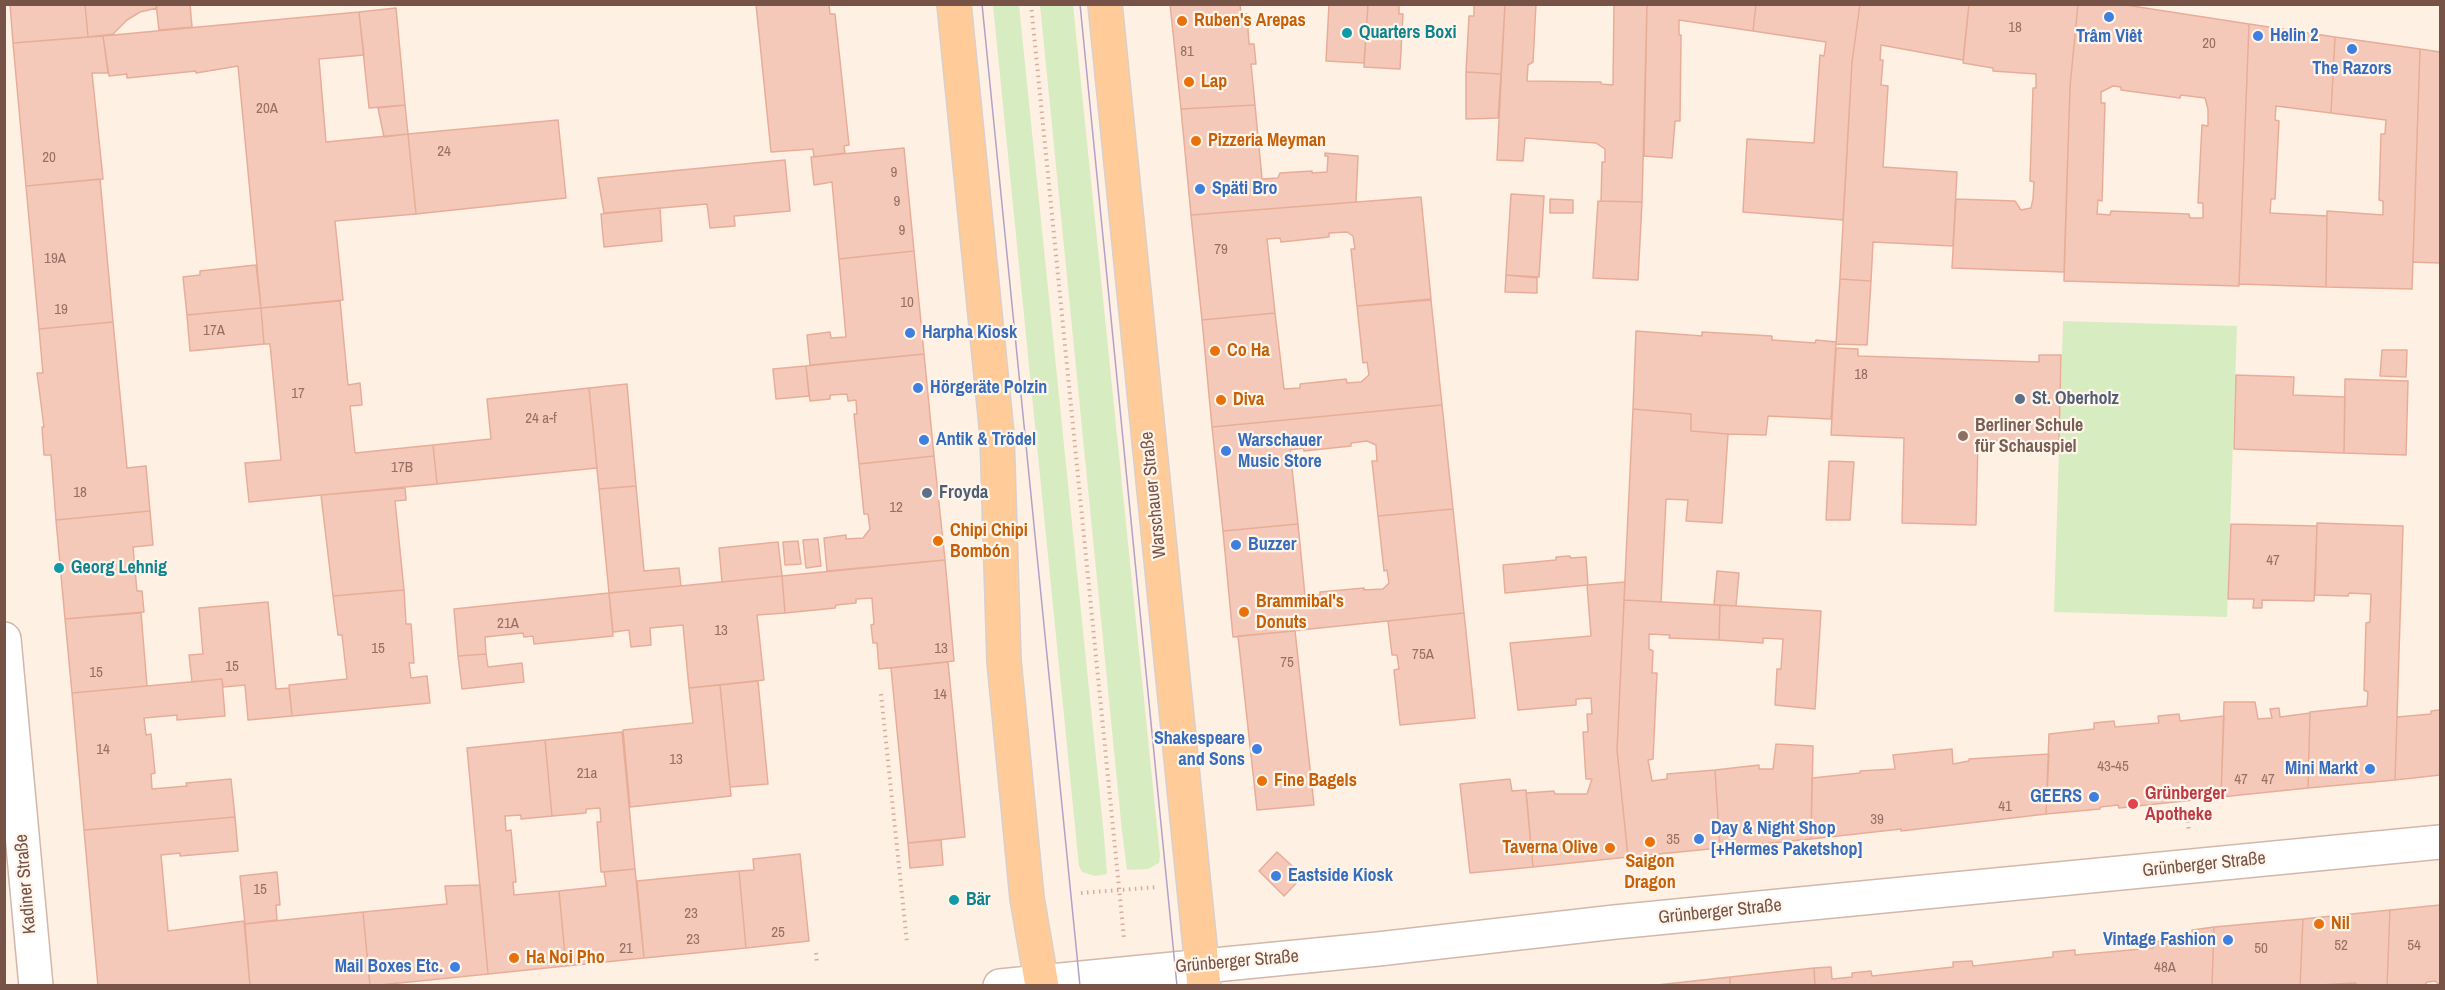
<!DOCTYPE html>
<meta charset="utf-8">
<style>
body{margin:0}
#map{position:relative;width:2445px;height:990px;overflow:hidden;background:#fef0e3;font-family:"Archivo Narrow",sans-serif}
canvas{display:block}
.frame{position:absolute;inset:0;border:6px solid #775347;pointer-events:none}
</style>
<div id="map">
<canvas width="2445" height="990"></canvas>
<div class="frame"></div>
</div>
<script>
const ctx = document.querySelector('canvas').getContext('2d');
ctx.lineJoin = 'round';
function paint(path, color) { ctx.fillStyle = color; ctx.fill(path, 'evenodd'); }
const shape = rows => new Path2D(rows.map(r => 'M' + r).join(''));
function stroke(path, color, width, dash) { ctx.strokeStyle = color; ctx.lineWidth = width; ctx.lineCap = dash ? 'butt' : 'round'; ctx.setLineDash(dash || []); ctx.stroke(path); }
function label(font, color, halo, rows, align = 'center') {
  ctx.font = font + ' "Archivo Narrow",sans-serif'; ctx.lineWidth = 4.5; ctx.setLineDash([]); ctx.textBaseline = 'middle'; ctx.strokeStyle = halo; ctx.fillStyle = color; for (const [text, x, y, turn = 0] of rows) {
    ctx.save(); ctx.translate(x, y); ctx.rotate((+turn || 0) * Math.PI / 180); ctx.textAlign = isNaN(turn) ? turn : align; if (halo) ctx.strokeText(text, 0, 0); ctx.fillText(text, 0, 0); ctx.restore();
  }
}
paint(shape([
 [993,5,1019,5,1104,836,1107,874,1095,876,1082,872,1079,866],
 [1040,5,1073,5,1160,856,1159,863,1148,869,1127,870,1122,831],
 [2063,321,2237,326,2227,617,2054,612]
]), '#d8ecc1');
const building = shape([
 [10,4,85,4,88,37,13,43,10,4],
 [85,4,156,4,157,8,140,12,127,20,113,34,88,37,85,4],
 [156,4,190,4,192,27,159,30,156,4],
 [756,4,829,4,830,14,835,14,849,145,844,146,845,153,814,157,813,149,771,152,756,4],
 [1170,4,1240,4,1241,14,1247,14,1249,44,1254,44,1256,64,1251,64,1255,105,1181,109,1170,4],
 [1329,4,1368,4,1364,63,1326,61,1329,4],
 [1368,4,1399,4,1399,14,1403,14,1400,69,1364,67,1368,4],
 [1474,4,1505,4,1501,74,1466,72,1469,16,1474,16,1474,4],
 [1505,4,1536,4,1533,62,1528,65,1527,81,1601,82,1601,84,1613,85,1614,4,1647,4,1642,202,1601,201,1602,162,1605,162,1605,149,1596,143,1525,138,1523,161,1497,160,1505,4],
 [1647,4,1756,4,1753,31,1679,20,1679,35,1681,35,1680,121,1675,121,1672,158,1644,156,1647,4],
 [1756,4,1860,4,1852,62,1843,220,1743,212,1747,139,1814,143,1820,55,1824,56,1826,42,1753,31,1756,4],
 [1860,4,1969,4,1963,60,1881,45,1880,60,1883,60,1881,85,1888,86,1883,167,1957,172,1953,246,1873,242,1871,281,1840,279,1852,62,1860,4],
 [1969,4,2078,4,2070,87,2064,272,1952,268,1956,199,2015,201,2021,210,2031,208,2033,199,2034,182,2030,181,2033,88,2036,88,2036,74,1993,71,1993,68,1963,63,1969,4],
 [2078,4,2119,4,2249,24,2239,286,2064,281,2070,87,2078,4],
 [2113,86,2121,87,2121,90,2180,98,2181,95,2205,98,2208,109,2208,126,2202,125,2198,203,2203,203,2203,218,2190,218,2189,214,2111,211,2110,215,2097,214,2098,200,2102,201,2105,103,2101,103,2101,92,2113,86],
 [396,8,405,105,369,108,359,12,396,8],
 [359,12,364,55,319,59,326,142,408,134,416,214,335,221,343,300,261,308,238,66,196,73,196,71,127,78,127,74,109,76,103,36,359,12],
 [2249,24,2335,37,2331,113,2276,106,2275,120,2279,121,2275,199,2271,199,2270,213,2327,216,2326,287,2239,284,2249,24],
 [103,36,108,73,92,73,103,179,26,186,13,43,103,36],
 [2335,37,2420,49,2412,289,2326,287,2327,211,2383,215,2383,201,2379,200,2381,134,2385,134,2386,120,2331,113,2335,37],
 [2420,49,2440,52,2440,263,2413,262,2420,49],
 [1466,72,1501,74,1498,118,1466,119,1466,72],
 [405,105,408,134,384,137,378,108,405,105],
 [1255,105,1262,179,1278,178,1280,173,1312,171,1312,173,1327,172,1328,156,1325,156,1325,153,1358,156,1356,202,1191,215,1181,109,1255,105],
 [558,120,566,198,416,214,408,134,558,120],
 [904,148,914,251,839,259,832,182,814,185,811,157,904,148],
 [785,160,790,211,734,216,735,226,710,228,707,204,604,213,598,178,785,160],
 [100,179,113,322,39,329,26,186,100,179],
 [1511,194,1544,196,1539,277,1506,275,1511,194],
 [1421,197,1431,299,1357,306,1351,249,1355,249,1353,236,1347,232,1329,233,1329,237,1281,242,1280,238,1267,239,1275,313,1202,320,1191,215,1421,197],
 [1550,199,1573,200,1573,213,1550,213,1550,199],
 [1598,201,1642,202,1638,280,1593,278,1598,201],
 [660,208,662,241,604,247,601,214,660,208],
 [914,251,924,354,810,365,807,335,830,332,831,338,846,337,839,259,914,251],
 [256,265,261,308,187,315,183,277,200,275,200,271,256,265],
 [1506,275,1537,278,1537,293,1505,292,1506,275],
 [1840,279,1871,281,1867,345,1836,344,1840,279],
 [1431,300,1442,405,1212,427,1202,320,1275,313,1284,389,1300,388,1300,384,1346,379,1347,383,1361,382,1369,375,1367,362,1363,363,1357,306,1431,300],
 [340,301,348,385,360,383,362,405,350,406,355,453,433,445,437,484,249,502,245,463,281,460,270,344,264,344,261,308,340,301],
 [261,308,264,344,190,351,187,315,261,308],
 [113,322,127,468,146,466,150,511,56,520,51,455,44,455,42,427,44,427,37,373,43,373,39,329,113,322],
 [1636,331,1702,336,1702,332,1772,336,1772,340,1815,343,1816,340,1836,342,1831,419,1768,416,1766,435,1728,434,1691,431,1691,414,1633,409,1636,331],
 [1836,348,1858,349,1858,356,2039,362,2039,355,2061,355,2059,442,1978,440,1976,525,1902,523,1904,438,1831,435,1836,348],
 [2382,350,2407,350,2406,377,2380,376,2382,350],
 [924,354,934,456,859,464,854,414,857,414,856,400,848,401,847,394,830,395,830,399,810,401,806,366,924,354],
 [806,366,809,396,776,399,773,369,806,366],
 [2236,375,2294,377,2293,395,2345,397,2344,453,2234,449,2236,375],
 [2345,379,2408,381,2406,455,2344,453,2345,379],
 [627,384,636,486,599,489,589,388,627,384],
 [589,388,597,468,437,484,433,445,491,439,487,399,589,388],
 [1442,405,1453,509,1378,516,1372,461,1377,461,1376,445,1367,441,1351,443,1351,446,1304,451,1303,448,1290,450,1298,524,1223,531,1212,427,1442,405],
 [1633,409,1691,414,1691,431,1728,434,1722,523,1686,521,1688,500,1666,499,1661,602,1624,600,1633,409],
 [934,456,945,560,827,571,824,538,846,535,846,539,863,538,870,529,868,514,864,514,859,464,934,456],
 [1829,461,1854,462,1850,520,1826,520,1829,461],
 [636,486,644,571,679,568,681,586,609,593,599,489,636,486],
 [405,488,406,500,395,501,404,590,333,596,321,495,405,488],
 [1453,509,1464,613,1233,637,1223,531,1298,524,1305,596,1320,595,1320,592,1364,588,1364,590,1383,589,1389,583,1387,570,1384,571,1378,516,1453,509],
 [150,511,153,545,133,547,137,591,142,591,144,612,65,619,56,520,150,511],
 [2317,523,2403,526,2395,780,2308,788,2310,712,2367,706,2368,692,2364,690,2366,623,2370,622,2371,594,2349,593,2348,596,2315,595,2317,523],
 [2231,524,2317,526,2314,601,2262,600,2262,608,2253,608,2254,599,2228,599,2231,524],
 [818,539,821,566,806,568,803,540,818,539],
 [798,541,801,564,785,565,783,542,798,541],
 [778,542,782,576,722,582,719,548,778,542],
 [1570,556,1570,558,1586,557,1588,585,1505,593,1503,565,1556,560,1556,557,1570,556],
 [945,560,954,661,879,669,877,643,873,643,871,625,874,624,872,598,856,599,856,603,836,605,835,608,785,613,782,576,945,560],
 [1717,571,1739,573,1736,606,1714,605,1717,571],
 [782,576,785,613,757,615,764,680,689,688,683,625,650,628,651,645,631,647,629,630,613,632,609,593,782,576],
 [1625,582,1617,750,1628,857,1533,867,1526,793,1554,791,1555,794,1587,794,1592,779,1586,779,1583,732,1588,732,1587,714,1592,714,1591,698,1576,699,1576,705,1518,710,1510,643,1591,636,1587,585,1625,582],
 [404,590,406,624,411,624,414,663,409,663,411,678,427,676,430,703,292,716,289,685,347,679,342,635,338,635,333,596,404,590],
 [609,593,613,636,534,644,533,636,524,637,523,633,485,637,486,654,458,656,454,609,609,593],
 [1624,600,1720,605,1719,640,1669,638,1670,635,1649,634,1649,649,1653,651,1652,673,1657,673,1653,759,1648,760,1652,781,1667,779,1667,774,1715,770,1720,848,1628,857,1617,750,1624,600],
 [268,602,276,689,289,688,292,716,248,720,245,685,223,687,222,679,192,682,189,655,203,654,199,608,268,602],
 [1720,605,1821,611,1815,709,1775,705,1777,669,1781,669,1783,639,1763,638,1763,643,1719,640,1720,605],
 [141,613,147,686,72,693,65,619,141,613],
 [1464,613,1475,718,1400,725,1394,670,1399,669,1397,655,1392,655,1388,621,1464,613],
 [1295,631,1314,805,1257,810,1238,636,1295,631],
 [486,654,488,667,522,663,524,682,462,689,458,656,486,654],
 [948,662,965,837,908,843,891,668,948,662],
 [222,679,225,716,177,720,177,715,144,718,146,735,151,734,155,773,151,774,152,789,187,786,186,783,231,779,235,817,84,830,72,693,222,679],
 [758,681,768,784,730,787,720,685,758,681],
 [720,685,731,796,630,807,623,730,693,723,689,688,720,685],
 [2224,702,2255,702,2258,719,2272,718,2270,709,2279,708,2280,717,2310,713,2308,788,2221,797,2224,702],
 [2440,710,2440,775,2395,780,2397,717,2431,714,2431,711,2440,710],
 [2179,714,2180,721,2224,716,2221,797,2119,808,2118,805,2100,807,2100,809,2046,814,2049,734,2094,729,2094,723,2114,721,2115,727,2159,723,2158,716,2179,714],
 [622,732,635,869,601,872,597,822,601,822,600,808,586,809,586,813,552,816,545,740,622,732],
 [545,740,552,816,521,819,521,815,505,816,506,831,511,830,516,882,513,882,514,895,559,891,566,966,488,974,467,748,545,740],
 [1776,744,1813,746,1811,839,1720,848,1715,770,1759,765,1759,769,1773,769,1776,744],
 [1952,749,1953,764,1969,761,1969,759,2049,754,2046,814,1901,831,1901,829,1811,839,1812,778,1860,773,1860,771,1895,769,1893,755,1952,749],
 [1510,779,1512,791,1526,790,1533,867,1470,873,1460,784,1510,779],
 [235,817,238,851,180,856,180,853,161,855,168,931,244,921,250,986,98,986,84,830,235,817],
 [941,840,943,865,910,868,908,843,941,840],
 [1277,852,1303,876,1284,896,1259,871,1277,852],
 [800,854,809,941,746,948,739,871,754,870,753,859,800,854],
 [635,869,644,958,566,966,559,891,606,886,604,872,635,869],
 [739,871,746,948,644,958,637,881,739,871],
 [277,872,280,905,276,905,277,920,245,924,240,876,277,872],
 [480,885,488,974,370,986,363,912,447,904,445,886,480,885],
 [2440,905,2440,985,2435,981,2427,982,2424,986,2387,986,2390,910,2440,905],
 [2390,910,2387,986,2356,986,2356,983,2300,986,2303,919,2390,910],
 [363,912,370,986,250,986,245,924,363,912],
 [2303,919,2300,986,2212,986,2214,927,2303,919],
 [2214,927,2212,986,1815,986,1814,968,1831,967,1832,979,1852,977,1852,973,1871,971,1872,976,1953,967,1953,962,1972,961,1973,966,2053,957,2053,952,2075,950,2075,955,2153,948,2153,942,2172,940,2173,945,2193,943,2192,930,2214,927],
 [1814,968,1815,986,1730,986,1730,977,1814,968],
 [1730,977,1730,986,1648,986,1730,977]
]);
paint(building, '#f5c9b9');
stroke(building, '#e8ad99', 1.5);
const minor = shape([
 [4,639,36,986]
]);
const tertiary = shape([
 [1000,986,1378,949,1615,922,2440,842]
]);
const primary = shape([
 [954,4,997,435,1004,661,1027,898,1042,986],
 [1105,4,1204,986]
]);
stroke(minor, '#d2b8ab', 36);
stroke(tertiary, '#d2b8ab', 36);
stroke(primary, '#d9cfcb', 36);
stroke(shape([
 [1031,4,1124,938],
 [881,694,907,943],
 [2187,815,2189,832],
 [1081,893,1158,887],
 [816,953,817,964]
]), '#daac9c', 4, [1.5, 4.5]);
stroke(minor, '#fff', 33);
stroke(tertiary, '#fff', 33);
stroke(primary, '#fc9', 33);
stroke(shape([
 [982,4,1080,986],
 [1080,4,1177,986]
]), '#b1a1c8', 1.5);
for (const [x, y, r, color] of [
 [2109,17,6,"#3f7fe0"],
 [1182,21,6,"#e8710a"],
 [1347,33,6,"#0f9aa8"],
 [2258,36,6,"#3f7fe0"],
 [2352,49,6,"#3f7fe0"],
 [1189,82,6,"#e8710a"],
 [1196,141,6,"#e8710a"],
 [1200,189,6,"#3f7fe0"],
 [910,333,6,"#3f7fe0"],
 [1215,351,6,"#e8710a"],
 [918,388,6,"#3f7fe0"],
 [2020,399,6,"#5c6f8a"],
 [1221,400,6,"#e8710a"],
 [1963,436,6,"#8d6e63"],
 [924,440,6,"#3f7fe0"],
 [1226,451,6,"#3f7fe0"],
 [927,493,6,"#5c6f8a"],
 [938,541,6,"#e8710a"],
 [1236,545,6,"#3f7fe0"],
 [59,568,6,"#0f9aa8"],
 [1244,612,6,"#e8710a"],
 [1257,749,6,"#3f7fe0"],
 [2370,769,6,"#3f7fe0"],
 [1262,781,6,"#e8710a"],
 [2094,797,6,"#3f7fe0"],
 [2133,804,6,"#e0444e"],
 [1699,839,6,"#3f7fe0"],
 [1650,842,6,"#e8710a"],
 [1610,848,6,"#e8710a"],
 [1276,876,6,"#3f7fe0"],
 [954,900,6,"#0f9aa8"],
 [2319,924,6,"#e8710a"],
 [2228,940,6,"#3f7fe0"],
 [514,958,6,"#e8710a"],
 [455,967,6,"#3f7fe0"]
]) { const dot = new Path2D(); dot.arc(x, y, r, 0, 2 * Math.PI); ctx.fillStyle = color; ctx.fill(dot); stroke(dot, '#fff5eb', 2); }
label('15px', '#967064', null, [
 ["18",2015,28],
 ["20",2209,44],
 ["81",1187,52],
 ["20A",267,109],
 ["24",444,152],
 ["20",49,158],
 ["9",894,173],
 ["9",897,202],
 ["9",902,231],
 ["79",1221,250],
 ["19A",55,259],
 ["10",907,303],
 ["19",61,310],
 ["17A",214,331],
 ["18",1861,375],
 ["17",298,394],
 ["24 a-f",541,419],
 ["17B",402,468],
 ["18",80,493],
 ["12",896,508],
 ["47",2273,561],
 ["21A",508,624],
 ["13",721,631],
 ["15",378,649],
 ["13",941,649],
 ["75A",1423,655],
 ["75",1287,663],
 ["15",232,667],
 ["15",96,673],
 ["14",940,695],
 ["14",103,750],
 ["13",676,760],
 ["43-45",2113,767],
 ["21a",587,774],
 ["47",2241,780],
 ["47",2268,780],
 ["41",2005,807],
 ["39",1877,820],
 ["35",1673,840],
 ["15",260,890],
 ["23",691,914],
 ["25",778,933],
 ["23",693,940],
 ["52",2341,946],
 ["54",2414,946],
 ["21",626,949],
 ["50",2261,949],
 ["48A",2165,968]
]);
label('bold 18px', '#c56008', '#fff5eb', [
 ["Ruben's Arepas",1194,21],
 ["Lap",1201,82],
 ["Pizzeria Meyman",1208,141],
 ["Co Ha",1227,351],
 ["Diva",1233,400],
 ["Chipi Chipi",950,531],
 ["Bombón",950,552],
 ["Brammibal's",1256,602],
 ["Donuts",1256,623],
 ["Fine Bagels",1274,781],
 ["Taverna Olive",1598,848,"right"],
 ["Saigon",1650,862,"center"],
 ["Dragon",1650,883,"center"],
 ["Nil",2331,924],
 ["Ha Noi Pho",526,958]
], 'left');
label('bold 18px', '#0d838f', '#fff5eb', [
 ["Quarters Boxi",1359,33],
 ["Georg Lehnig",71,568],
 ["Bär",966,900]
], 'left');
label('bold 18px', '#366cbe', '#fff5eb', [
 ["Helin 2",2270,36],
 ["Trâm Viêt",2109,37,"center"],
 ["The Razors",2352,69,"center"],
 ["Späti Bro",1212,189],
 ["Harpha Kiosk",922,333],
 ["Hörgeräte Polzin",930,388],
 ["Antik & Trödel",936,440],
 ["Warschauer",1238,441],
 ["Music Store",1238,462],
 ["Buzzer",1248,545],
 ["Shakespeare",1245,739,"right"],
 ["and Sons",1245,760,"right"],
 ["Mini Markt",2358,769,"right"],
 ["GEERS",2082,797,"right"],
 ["Day & Night Shop",1711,829],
 ["[+Hermes Paketshop]",1711,850],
 ["Eastside Kiosk",1288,876],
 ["Vintage Fashion",2216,940,"right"],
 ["Mail Boxes Etc.",443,967,"right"]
], 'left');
label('bold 18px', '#4e5e75', '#fff5eb', [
 ["St. Oberholz",2032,399],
 ["Froyda",939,493]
], 'left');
label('bold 18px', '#785e54', '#fff5eb', [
 ["Berliner Schule",1975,426],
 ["für Schauspiel",1975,447]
], 'left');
label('18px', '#775347', '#fff5eb', [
 ["Warschauer Straße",1154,495,-96],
 ["Grünberger Straße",2204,865,-6],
 ["Kadiner Straße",26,884,-95],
 ["Grünberger Straße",1720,912,-6],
 ["Grünberger Straße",1237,962,-5]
]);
label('bold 18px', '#be3a42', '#fff5eb', [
 ["Grünberger",2145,794],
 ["Apotheke",2145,815]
], 'left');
</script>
